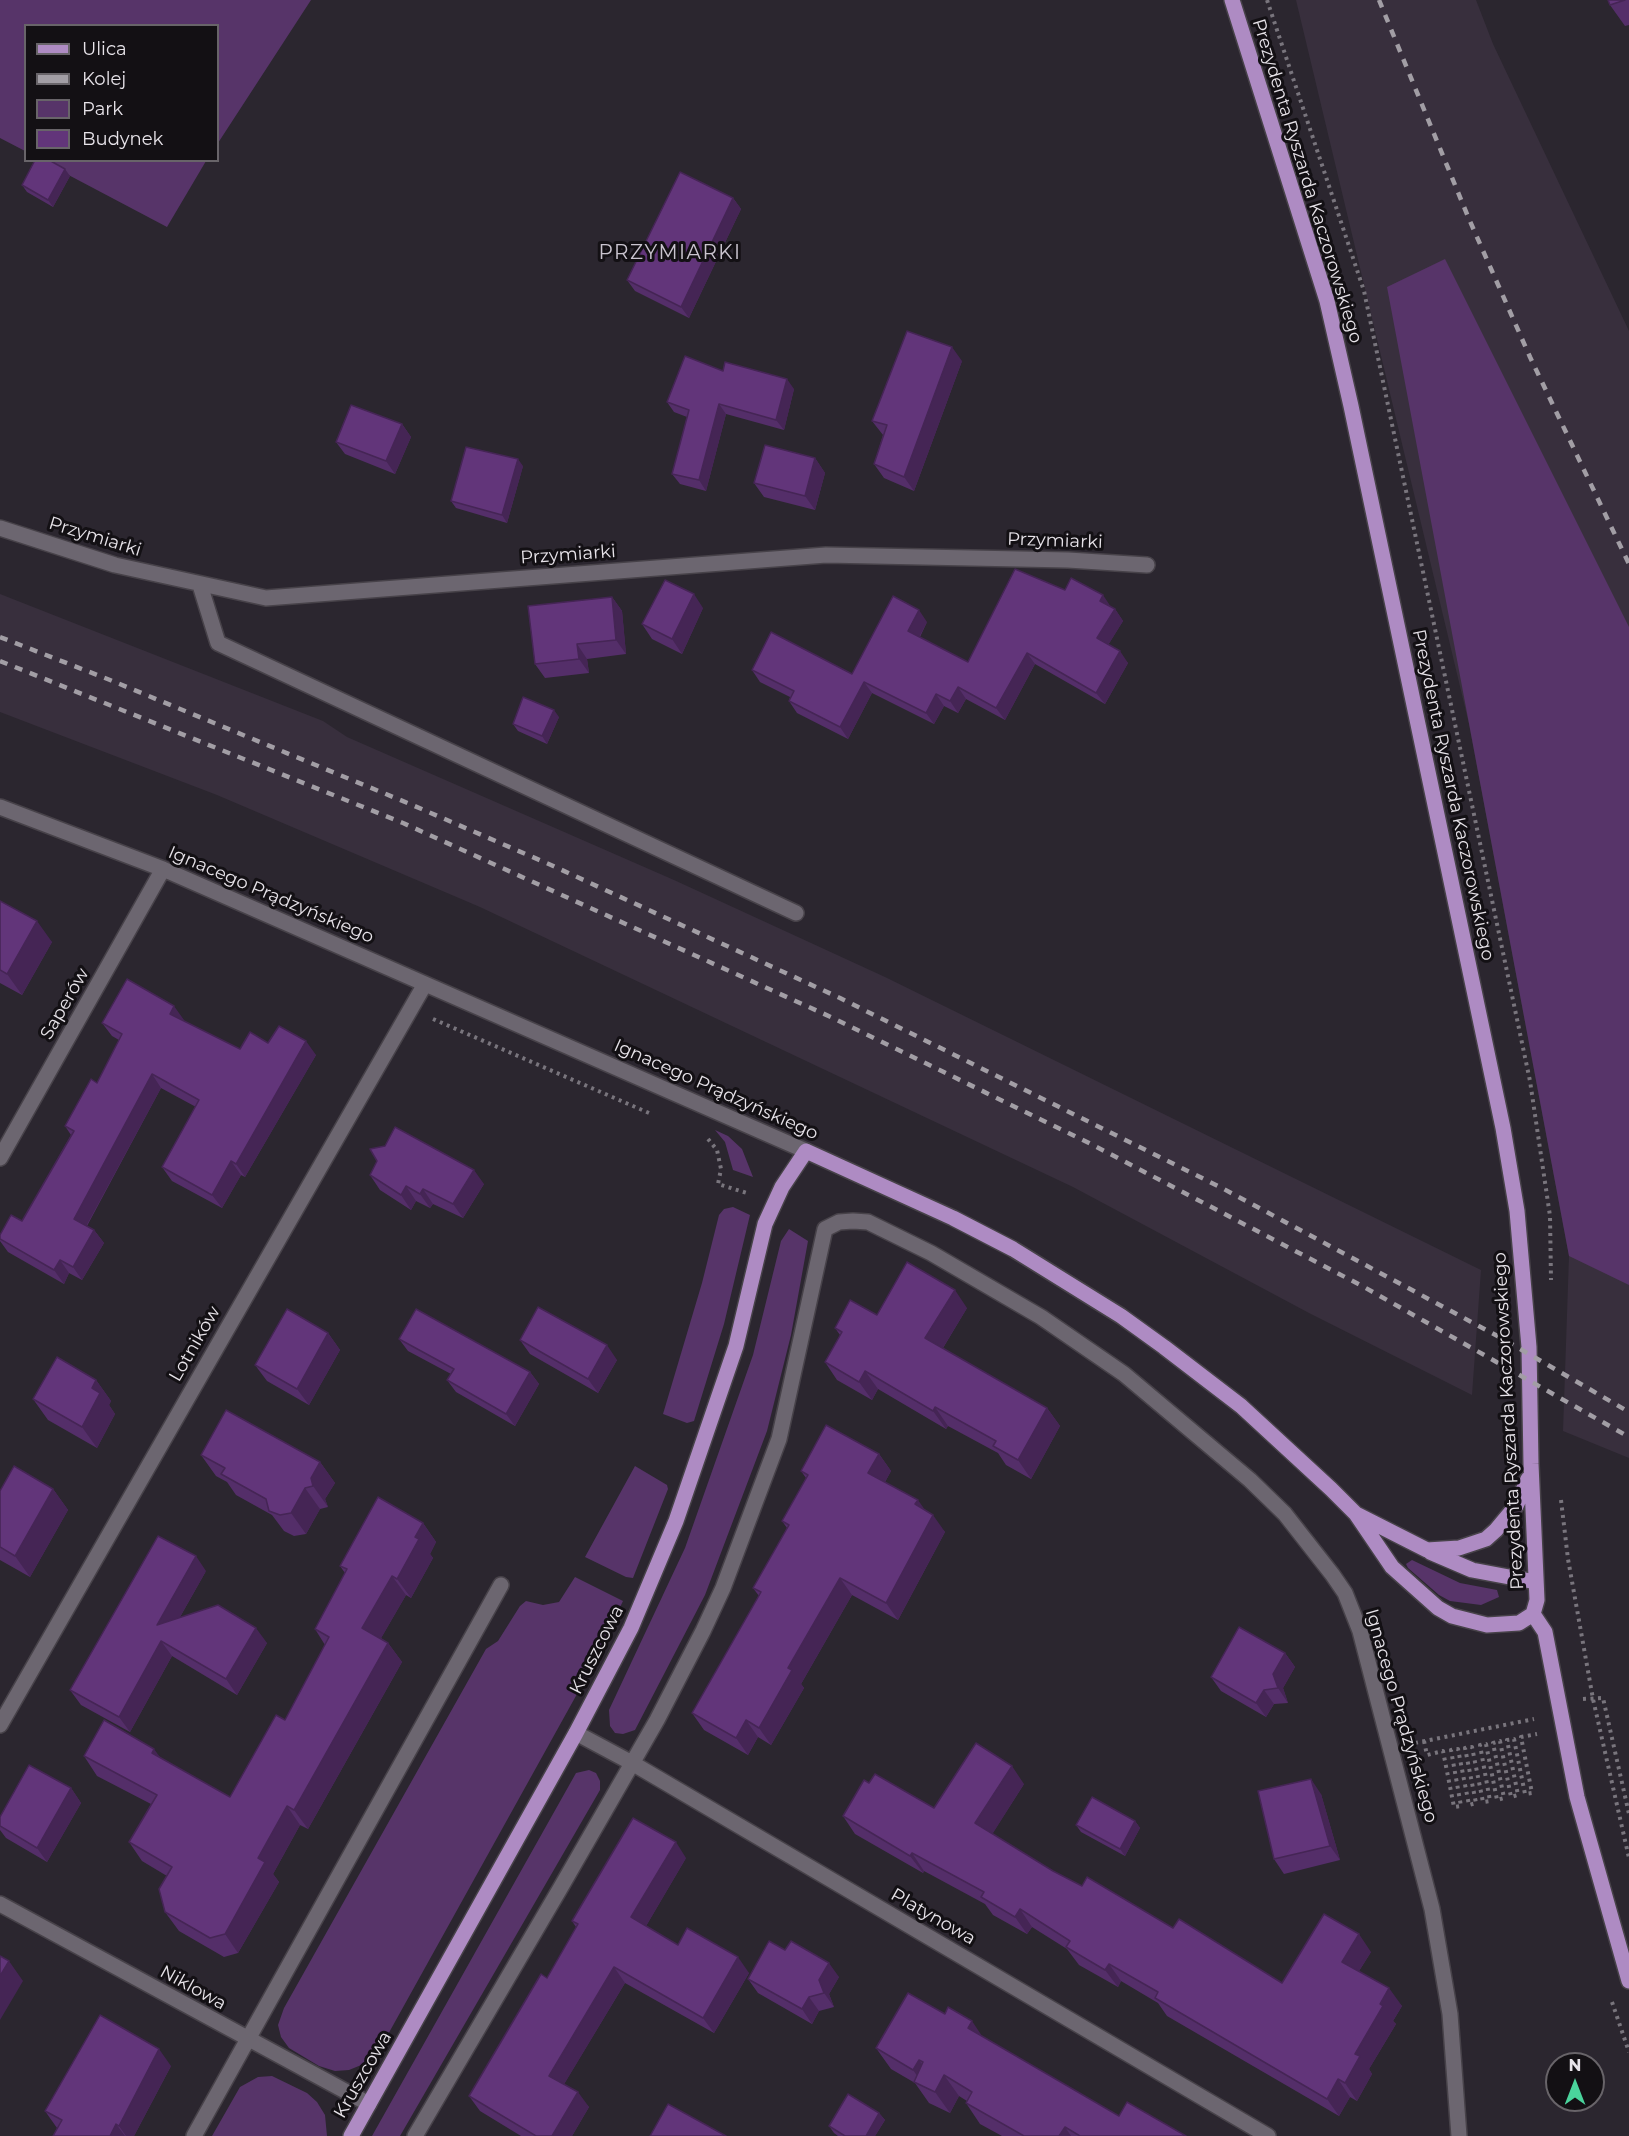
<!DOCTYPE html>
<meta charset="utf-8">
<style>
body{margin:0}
#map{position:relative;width:1629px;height:2136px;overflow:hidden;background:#2b262f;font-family:Montserrat,sans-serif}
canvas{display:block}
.legend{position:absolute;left:24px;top:24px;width:195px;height:138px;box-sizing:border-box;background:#131014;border:2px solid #686469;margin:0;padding:8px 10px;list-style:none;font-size:18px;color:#e7e3e9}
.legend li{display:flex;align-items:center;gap:12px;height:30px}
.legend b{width:30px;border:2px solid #686469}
.north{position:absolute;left:1545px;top:2052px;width:60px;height:60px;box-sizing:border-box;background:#131014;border:2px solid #686469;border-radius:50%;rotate:0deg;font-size:16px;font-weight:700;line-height:24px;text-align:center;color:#e7e3e9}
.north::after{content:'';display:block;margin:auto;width:21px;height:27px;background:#4ad49c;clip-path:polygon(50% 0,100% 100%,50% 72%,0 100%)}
</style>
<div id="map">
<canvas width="1629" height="2136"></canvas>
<ul class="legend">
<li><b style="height:8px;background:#ae8bc3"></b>Ulica</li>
<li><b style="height:8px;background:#a29ea5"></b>Kolej</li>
<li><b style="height:16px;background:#573469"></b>Park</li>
<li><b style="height:16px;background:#62357a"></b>Budynek</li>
</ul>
<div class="north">N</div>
</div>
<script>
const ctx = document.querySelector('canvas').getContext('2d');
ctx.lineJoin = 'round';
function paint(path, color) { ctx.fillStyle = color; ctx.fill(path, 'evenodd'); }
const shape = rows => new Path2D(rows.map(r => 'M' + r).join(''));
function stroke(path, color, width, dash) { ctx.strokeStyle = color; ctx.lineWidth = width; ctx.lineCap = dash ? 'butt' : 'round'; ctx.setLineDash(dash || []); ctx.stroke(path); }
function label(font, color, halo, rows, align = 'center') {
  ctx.font = font + ' Montserrat,sans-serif'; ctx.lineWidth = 6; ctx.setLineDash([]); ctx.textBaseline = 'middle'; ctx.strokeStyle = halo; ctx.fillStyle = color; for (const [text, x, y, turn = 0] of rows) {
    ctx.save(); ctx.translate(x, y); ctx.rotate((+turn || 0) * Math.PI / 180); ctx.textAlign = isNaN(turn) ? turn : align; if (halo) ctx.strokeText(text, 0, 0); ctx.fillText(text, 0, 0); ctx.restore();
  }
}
paint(shape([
 [1296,0,1476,0,1493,44,1629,331,1629,1458,1563,1431,1569,1256,1469,724],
 [0,594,323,721,347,737,674,880,885,977,1481,1270,1472,1395,1309,1313,1073,1187,480,907,217,795,0,712]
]), '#382f3d');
paint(shape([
 [0,0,311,0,218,143,218,26,26,26,25,151,0,138],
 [42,161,206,161,167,227],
 [1445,259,1629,627,1629,1285,1569,1256,1387,287],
 [715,1130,728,1136,742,1149,753,1177,733,1170,725,1142],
 [733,1207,750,1215,724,1324,694,1421,687,1423,663,1414,702,1283,719,1215,724,1209],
 [789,1229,808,1241,791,1335,767,1431,705,1595,635,1730,623,1734,615,1733,610,1726,609,1710,685,1548,753,1355,781,1241],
 [635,1466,667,1485,668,1489,633,1578,626,1577,585,1557],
 [1412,1560,1460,1583,1497,1590,1499,1597,1481,1605,1450,1601,1439,1595,1408,1568,1406,1564],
 [575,1577,623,1601,582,1685,381,2047,371,2061,349,2070,335,2071,319,2066,289,2048,281,2037,278,2025,284,2008,486,1649,498,1641,520,1606,526,1601,543,1605,559,1602],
 [589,1770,596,1773,600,1781,600,1790,400,2136,372,2136,576,1773],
 [272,2076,307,2093,317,2102,325,2115,327,2136,212,2136,240,2087,258,2077]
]), '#573469');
const minor = shape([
 [0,528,115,565,266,598,826,555,1068,560,1147,565],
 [200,585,218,643,796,913],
 [0,807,163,869,806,1151],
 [0,1158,163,869],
 [0,1725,425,984],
 [576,1733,632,1763,1268,2136],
 [0,1904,369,2104],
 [194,2136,501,1585],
 [415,2136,561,1887,657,1720,703,1631,723,1588,779,1439,825,1229,839,1222,853,1221,868,1222,931,1253,1041,1317,1124,1374,1250,1480,1285,1514,1332,1574,1345,1593,1360,1631,1432,1909,1450,2014,1459,2136]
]);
const major = shape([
 [1232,0,1327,301,1351,406,1503,1128,1517,1211,1529,1347,1531,1464,1537,1600,1533,1614],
 [1356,1514,1427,1550,1459,1548,1486,1539,1496,1530,1516,1506,1528,1479],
 [1430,1552,1472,1570,1536,1582],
 [1533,1614,1545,1632,1577,1797,1629,1981],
 [351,2136,576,1733,631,1628,676,1521,736,1346,765,1224,782,1187,806,1151,953,1218,1013,1249,1121,1316,1164,1347,1241,1406,1331,1489,1356,1514,1392,1567,1438,1608,1452,1616,1487,1625,1519,1623,1533,1614]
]);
stroke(minor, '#474249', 18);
stroke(major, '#474249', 18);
stroke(shape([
 [1267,0,1364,291,1530,1081,1550,1216,1551,1280],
 [433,1019,649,1113],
 [708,1139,717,1150,721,1169,718,1184,750,1194],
 [1561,1500,1568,1559,1593,1699,1629,1858],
 [1583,1699,1603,1698,1629,1814],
 [1424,1741,1427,1755,1443,1751,1454,1807,1461,1806,1451,1750,1458,1749,1469,1805,1476,1803,1465,1748,1472,1747,1483,1802,1490,1801,1480,1745,1486,1744,1497,1800,1504,1798,1493,1743,1500,1741,1511,1797,1518,1795,1507,1740,1514,1739,1525,1794,1532,1793,1521,1737,1537,1734],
 [1415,1743,1534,1719],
 [1612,2002,1629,2052]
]), '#79757d', 4, [3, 4.5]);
stroke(minor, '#6c6670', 15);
stroke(major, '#ae8bc3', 15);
stroke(shape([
 [1379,0,1469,219,1530,357,1629,564],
 [0,637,110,680,410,804,551,865,840,998,1222,1188,1503,1339,1629,1412],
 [0,661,403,823,833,1018,1093,1145,1364,1287,1629,1437]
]), '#a29ea5', 4.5, [8, 8]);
paint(shape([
 [1608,0,1629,0,1629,25,1625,26,1610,5],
 [70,176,53,207,27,192,22,185],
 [733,198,741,209,689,318,635,291,627,280],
 [962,361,914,491,884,478,874,464,883,435,872,421],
 [794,389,784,430,726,414,706,491,680,484,672,474,687,417,674,412,667,402],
 [402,424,411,437,395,474,345,454,336,442],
 [815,458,825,473,815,510,764,497,754,483],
 [523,466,507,523,456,508,451,501],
 [1065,590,1111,607,1115,609,1123,621,1108,645,1128,663,1105,704,1035,664,1005,720,966,699,958,713,944,706,934,724,872,693,848,739,797,713,789,701,790,697,760,682,752,670,852,674,927,622,920,637,968,662],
 [612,597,622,611,626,654,587,659,589,673,545,678,535,664],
 [703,608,682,654,652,639,642,624],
 [559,717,547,744,518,731,513,724],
 [0,901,52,942,22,995,0,983],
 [184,1020,183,1021,240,1049,268,1043,316,1055,245,1177,241,1175,222,1208,172,1181,162,1167,196,1107,161,1088,87,1226,94,1230,104,1243,82,1280,69,1273,64,1284,8,1252,0,1241,0,1235,22,1221,71,1135,65,1126,97,1083,119,1040,112,1036,102,1023],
 [370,1175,484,1184,463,1218,433,1204,430,1208,416,1201,411,1210,380,1190],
 [967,1308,943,1348,1047,1408,1060,1426,1031,1479,1006,1465,998,1453,948,1426,946,1429,878,1389,872,1400,837,1380,825,1362,840,1335,835,1328,877,1315],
 [328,1333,340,1350,309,1405,267,1381,255,1365],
 [399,1339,530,1372,539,1384,515,1426,456,1392,447,1380,451,1374,408,1351],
 [520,1340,617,1360,598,1393,530,1354],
 [96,1380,111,1401,109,1405,115,1414,97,1448,48,1420,33,1399],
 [879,1454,891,1471,885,1482,925,1510,945,1532,898,1620,852,1595,801,1684,804,1688,771,1745,758,1737,748,1755,704,1730,692,1713,759,1596,753,1588,787,1528,782,1521,806,1478,801,1471],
 [201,1455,320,1462,335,1483,325,1499,328,1507,320,1509,306,1534,294,1536,284,1531,272,1515,236,1495,227,1482,216,1476],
 [53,1489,68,1510,30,1577,0,1560,0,1491],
 [423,1523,436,1542,430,1554,433,1558,411,1598,406,1595,381,1638,388,1643,402,1662,308,1829,300,1825,273,1874,279,1882,238,1953,224,1957,179,1931,165,1912,167,1876,142,1861,129,1842,151,1804,97,1776,84,1756,161,1758,230,1797,285,1720,325,1645,315,1629,345,1573,340,1566],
 [206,1571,180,1617,267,1643,237,1695,172,1656,130,1732,81,1705,70,1690],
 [1285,1653,1295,1667,1283,1688,1288,1703,1274,1704,1266,1717,1221,1691,1211,1677],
 [869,1783,934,1808,1024,1784,992,1834,1053,1871,1082,1886,1173,1928,1282,1983,1371,1952,1359,1971,1402,2006,1393,2021,1396,2024,1369,2069,1372,2074,1357,2101,1350,2097,1339,2116,1167,2016,1158,2003,1121,1981,1118,1987,1079,1965,1067,1949,1032,1927,1027,1934,993,1915,985,1904,924,1871,923,1873,855,1834,843,1816],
 [71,1788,81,1803,47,1862,6,1838,0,1830,0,1817],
 [1321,1794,1340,1860,1284,1874,1274,1859],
 [1135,1821,1140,1828,1125,1856,1081,1832,1076,1825],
 [686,1858,646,1926,678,1945,749,1973,714,2033,625,1983,564,2084,589,2107,572,2136,521,2136,480,2111,469,2096,547,1978,576,1927,572,1921],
 [785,1950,839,1977,829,1994,834,2007,819,2011,812,2024,758,1993,748,1979],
 [982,2036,1119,2116,1186,2136,1002,2136,980,2124,966,2103,967,2101,959,2096,950,2113,929,2103,915,2083,891,2069,876,2048],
 [171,2066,134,2136,53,2136,57,2128,45,2111],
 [879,2113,885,2120,875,2136,838,2136,834,2133,829,2126]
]), '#542e69');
paint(shape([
 [65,169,70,176,53,207,48,200],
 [733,198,741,209,689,318,681,307],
 [952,347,962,361,914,491,904,477],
 [787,379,794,389,784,430,776,420],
 [719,404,726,414,706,491,699,480],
 [402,424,411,437,395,474,386,461],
 [815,458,825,473,815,510,805,496],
 [518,459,523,466,507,523,502,515],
 [694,594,703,608,682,654,672,639],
 [1103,595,1111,607,1100,601],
 [612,597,622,611,626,654,616,640],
 [1115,609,1123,621,1105,650,1097,638],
 [919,610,927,622,916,643,908,631],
 [577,644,587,659,589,673,579,659],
 [1120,651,1128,663,1105,704,1096,693],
 [1027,653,1035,664,1005,720,996,708],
 [864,682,872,693,848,739,840,727],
 [958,687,966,699,958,713,950,701],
 [936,694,944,706,934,724,926,713],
 [554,710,559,717,547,744,542,736],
 [37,921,52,942,22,995,7,974],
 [174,1006,184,1020,179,1027,170,1014],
 [306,1041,316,1055,245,1177,236,1164],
 [152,1074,161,1088,83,1232,74,1219],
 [231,1161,241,1175,222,1208,212,1195],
 [474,1170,484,1184,463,1218,453,1204],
 [406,1186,416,1201,411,1210,401,1195],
 [423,1189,433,1204,430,1208,420,1194],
 [94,1230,104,1243,82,1280,73,1267],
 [60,1260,69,1273,64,1284,54,1270],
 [955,1290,967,1308,938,1356,925,1338],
 [328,1333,340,1350,309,1405,297,1389],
 [607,1345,617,1360,598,1393,588,1379],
 [865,1371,878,1389,872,1400,859,1382],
 [530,1372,539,1384,515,1426,506,1414],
 [96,1380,111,1401,109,1405,115,1414,97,1448,82,1427,92,1388],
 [935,1407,948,1426,946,1429,933,1411],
 [1047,1408,1060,1426,1031,1479,1018,1460],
 [879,1454,891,1471,880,1491,868,1473],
 [320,1462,335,1483,325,1499,328,1507,313,1486,311,1478],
 [305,1488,320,1509,306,1534,291,1513],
 [53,1489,68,1510,30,1577,15,1556],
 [918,1500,930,1517,915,1504],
 [933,1515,945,1532,898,1620,886,1603],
 [423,1523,436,1542,430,1554,433,1558,411,1598,397,1579,415,1537],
 [196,1556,206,1571,167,1640,157,1625],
 [392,1576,406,1595,376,1647,362,1628],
 [840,1578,852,1595,801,1684,804,1688,771,1745,759,1728,788,1668],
 [256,1628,267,1643,237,1695,226,1679],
 [161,1641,172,1656,130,1732,119,1717],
 [388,1643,402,1662,308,1829,294,1810],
 [1285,1653,1295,1667,1283,1688,1288,1703,1278,1688,1273,1674],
 [1264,1690,1274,1704,1266,1717,1256,1703],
 [746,1720,758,1737,748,1755,736,1738],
 [154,1749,168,1768,152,1753],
 [1012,1766,1024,1784,988,1841,975,1823],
 [1311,1779,1321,1794,1340,1860,1330,1846],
 [71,1788,81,1803,47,1862,37,1848],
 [287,1806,300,1825,273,1874,279,1882,238,1953,225,1934,258,1858],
 [1135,1821,1140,1828,1125,1856,1120,1849],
 [676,1842,686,1858,642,1933,631,1917],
 [912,1853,924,1871,923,1873,910,1856],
 [1020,1909,1032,1927,1027,1934,1015,1917],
 [1359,1934,1371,1952,1354,1979,1342,1962],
 [738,1957,749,1973,714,2033,703,2018],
 [9,1961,23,1981,0,2020,0,1976],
 [829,1963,839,1977,829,1994,834,2007,824,1993,819,1980],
 [1109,1964,1121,1981,1118,1987,1105,1970],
 [614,1967,625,1983,560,2091,549,2076],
 [1389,1988,1402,2006,1393,2021,1396,2024,1369,2069,1372,2074,1357,2101,1345,2083,1355,2054],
 [809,1997,819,2011,812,2024,802,2009],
 [972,2021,986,2042,968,2028],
 [159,2049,171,2066,134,2136,126,2136,119,2126],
 [919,2060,934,2081,925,2087,913,2070],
 [944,2075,959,2096,950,2113,935,2092],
 [1338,2079,1350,2097,1339,2116,1327,2099],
 [578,2092,589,2107,572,2136,552,2136],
 [879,2113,885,2120,875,2136,866,2136],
 [116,2124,125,2136,110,2136],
 [1065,2127,1071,2136,1059,2136]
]), '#452555');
const building = shape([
 [1608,0,1625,0,1610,5,1608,0],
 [35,160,49,160,65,169,48,200,22,185,35,160],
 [680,172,733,198,681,307,627,280,680,172],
 [907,331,952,347,904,477,874,464,887,425,872,421,907,331],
 [685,356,723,371,725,362,787,379,776,420,719,404,699,480,672,474,689,410,667,402,685,356],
 [351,405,402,424,386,461,336,442,351,405],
 [765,445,815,458,805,496,754,483,765,445],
 [466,447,518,459,502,515,451,501,466,447],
 [1015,569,1065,590,1071,578,1103,595,1100,601,1115,609,1097,638,1120,651,1096,693,1027,653,996,708,958,687,950,701,936,694,926,713,864,682,840,727,789,701,794,691,752,670,771,632,852,674,893,596,919,610,908,631,968,662,1015,569],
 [665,580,694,594,672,639,642,624,665,580],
 [612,597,616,640,577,644,579,659,535,664,528,606,612,597],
 [523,697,554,710,542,736,513,724,523,697],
 [0,901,37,921,7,974,0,970,0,901],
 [127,979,174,1006,170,1014,240,1049,250,1032,268,1043,279,1026,306,1041,236,1164,231,1161,212,1195,162,1167,199,1100,152,1074,74,1219,94,1230,73,1267,60,1260,54,1270,0,1239,0,1235,11,1215,22,1221,74,1131,65,1126,91,1079,97,1083,122,1034,102,1023,127,979],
 [395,1127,474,1170,453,1204,423,1189,420,1194,406,1186,401,1195,370,1175,377,1161,370,1149,385,1146,395,1127],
 [907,1262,955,1290,925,1338,1047,1408,1018,1460,993,1446,996,1441,935,1407,933,1411,865,1371,859,1382,825,1362,842,1332,835,1328,850,1300,877,1315,907,1262],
 [538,1307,607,1345,588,1379,520,1340,538,1307],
 [287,1309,328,1333,297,1389,255,1365,287,1309],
 [416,1309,530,1372,506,1414,447,1380,454,1369,399,1339,416,1309],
 [57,1357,96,1380,92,1388,100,1393,82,1427,33,1399,57,1357],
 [226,1410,320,1462,311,1478,313,1486,305,1488,291,1513,280,1515,269,1511,266,1499,221,1474,225,1468,201,1455,226,1410],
 [826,1425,879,1454,868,1473,918,1500,915,1504,933,1515,886,1603,840,1578,788,1668,792,1670,759,1728,746,1720,736,1738,692,1713,761,1592,753,1588,789,1525,782,1521,808,1475,801,1471,826,1425],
 [14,1466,53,1489,15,1556,0,1547,0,1491,14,1466],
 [378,1497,423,1523,415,1537,419,1539,397,1579,392,1576,362,1628,388,1643,294,1810,287,1806,258,1858,265,1862,225,1934,210,1938,165,1912,159,1889,172,1867,129,1842,157,1795,84,1756,104,1720,154,1749,152,1753,230,1797,276,1715,285,1720,329,1637,315,1629,347,1569,340,1566,378,1497],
 [158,1536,196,1556,157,1625,218,1605,256,1628,226,1679,161,1641,119,1717,70,1690,158,1536],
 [1239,1627,1285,1653,1273,1674,1278,1688,1264,1690,1256,1703,1211,1677,1239,1627],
 [976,1743,1012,1766,975,1823,1053,1871,1082,1886,1087,1877,1173,1928,1179,1919,1282,1983,1324,1914,1359,1934,1342,1962,1389,1988,1380,2004,1383,2006,1355,2054,1360,2056,1345,2083,1338,2079,1327,2099,1155,1998,1158,1992,1109,1964,1105,1970,1066,1947,1070,1941,1020,1909,1015,1917,981,1897,984,1892,912,1853,910,1856,843,1816,864,1780,869,1783,875,1774,934,1808,976,1743],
 [29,1765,71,1788,37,1848,0,1826,0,1817,29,1765],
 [1311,1779,1330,1846,1274,1859,1258,1791,1311,1779],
 [1092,1797,1135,1821,1120,1849,1076,1825,1092,1797],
 [633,1818,676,1842,631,1917,678,1945,687,1928,738,1957,703,2018,614,1967,549,2076,578,2092,552,2136,536,2136,469,2096,541,1974,547,1978,578,1924,572,1921,633,1818],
 [769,1941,785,1950,791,1941,829,1963,819,1980,824,1993,809,1997,802,2009,748,1979,769,1941],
 [0,1956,9,1961,0,1976,0,1956],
 [908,1993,945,2014,948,2007,972,2021,968,2028,1119,2116,1127,2102,1186,2136,1080,2136,1065,2127,1059,2136,1024,2136,966,2103,972,2092,944,2075,935,2092,914,2082,923,2062,919,2060,913,2070,876,2048,908,1993],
 [100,2015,159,2049,119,2126,116,2124,110,2136,53,2136,62,2120,45,2111,100,2015],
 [848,2094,879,2113,866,2136,845,2136,829,2126,848,2094],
 [668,2104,726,2136,650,2136,668,2104]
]);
paint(building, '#62357a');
stroke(building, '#452555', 1.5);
label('18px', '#e7e3e9', '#131014', [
 ["Prezydenta Ryszarda Kaczorowskiego",1307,181,73],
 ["Przymiarki",95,537,17],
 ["Przymiarki",1055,541,2],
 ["Przymiarki",568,555,-4],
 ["Prezydenta Ryszarda Kaczorowskiego",1453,795,78],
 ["Ignacego Prądzyńskiego",271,895,23],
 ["Saperów",65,1004,-60],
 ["Ignacego Prądzyńskiego",716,1090,24],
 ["Lotników",195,1344,-60],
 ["Prezydenta Ryszarda Kaczorowskiego",1509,1421,-93],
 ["Kruszcowa",597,1650,-63],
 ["Ignacego Prądzyńskiego",1401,1716,74],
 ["Platynowa",933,1917,30],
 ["Niklowa",193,1988,29],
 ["Kruszcowa",363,2075,-60]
]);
ctx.letterSpacing = '1.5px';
label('20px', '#cac4cf', '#131014', [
 ["PRZYMIARKI",670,253]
]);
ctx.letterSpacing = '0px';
</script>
